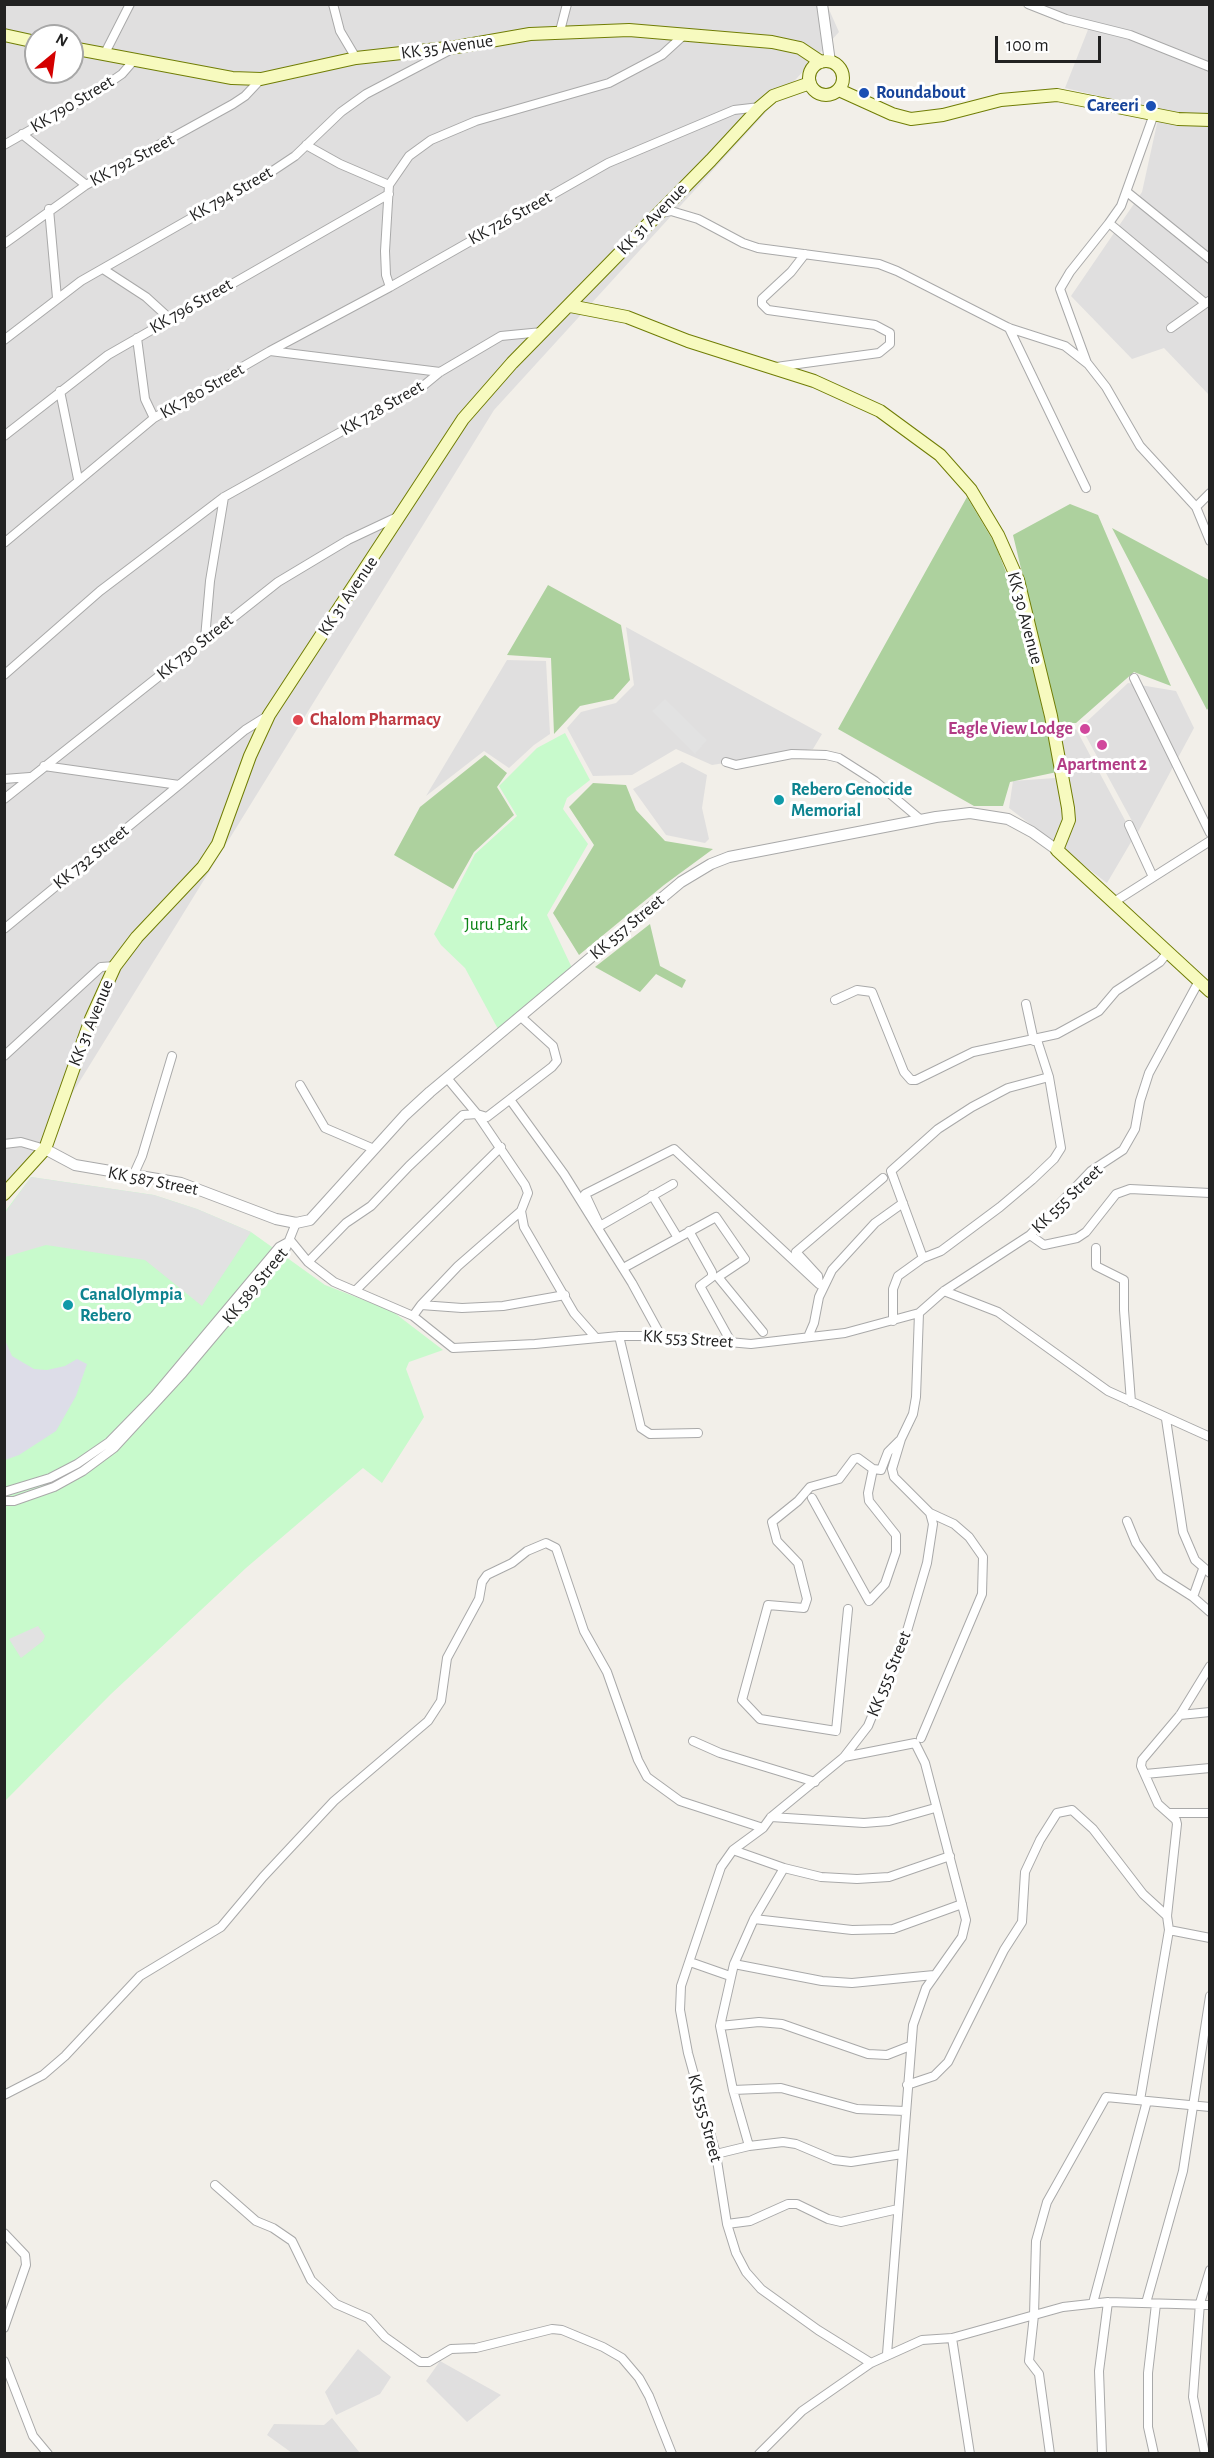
<!DOCTYPE html>
<style>
body{margin:0}
#map{position:relative;width:1214px;height:2458px;overflow:hidden;background:#f2efe9;font-family:"Alegreya Sans",sans-serif}
canvas{display:block}
.frame{position:absolute;inset:0;border:6px solid #222;pointer-events:none}
.north{position:absolute;left:24px;top:24px;width:60px;height:60px;box-sizing:border-box;background:#fff;border:2px solid #a7a7a7;border-radius:50%;rotate:29deg;font-size:16px;font-weight:700;line-height:24px;text-align:center;color:#222}
.north::after{content:'';display:block;margin:auto;width:21px;height:27px;background:#d40000;clip-path:polygon(50% 0,100% 100%,50% 72%,0 100%)}
.scale{position:absolute;left:995px;top:36px;width:106px;height:27px;box-sizing:border-box;border:3px solid #222;border-top:0;padding-left:8px;font-size:18px;line-height:21px;white-space:nowrap;color:#222;-webkit-text-stroke:4px #fff;paint-order:stroke}
</style>
<div id="map">
<canvas width="1214" height="2458"></canvas>
<div class="frame"></div>
<div class="north">N</div>
<div class="scale">100 m</div>
</div>
<script>
const ctx = document.querySelector('canvas').getContext('2d');
ctx.lineJoin = 'round';
function paint(path, color) { ctx.fillStyle = color; ctx.fill(path, 'evenodd'); }
const shape = rows => new Path2D(rows.map(r => 'M' + r).join(''));
function stroke(path, color, width, dash) { ctx.strokeStyle = color; ctx.lineWidth = width; ctx.lineCap = dash ? 'butt' : 'round'; ctx.setLineDash(dash || []); ctx.stroke(path); }
function label(font, color, halo, rows, align = 'center') {
  ctx.font = font + ' "Alegreya Sans",sans-serif'; ctx.lineWidth = 6; ctx.setLineDash([]); ctx.textBaseline = 'middle'; ctx.strokeStyle = halo; ctx.fillStyle = color; for (const [text, x, y, turn = 0] of rows) {
    ctx.save(); ctx.translate(x, y); ctx.rotate((+turn || 0) * Math.PI / 180); ctx.textAlign = isNaN(turn) ? turn : align; if (halo) ctx.strokeText(text, 0, 0); ctx.fillText(text, 0, 0); ctx.restore();
  }
}
paint(shape([
 [5,5,827,5,839,32,494,410,33,1157,5,1194],
 [36,36,72,36,72,72,36,72],
 [1041,5,1209,5,1209,395,1164,348,1132,359,1071,296,1142,192,1160,110,1065,88,1091,22],
 [626,627,822,734,813,749,712,765,676,749,632,775,593,776,567,728,581,712,616,703,634,685],
 [507,660,546,661,550,734,534,745,509,768,484,751,426,796],
 [1128,683,1176,691,1194,728,1138,832,1081,727],
 [1057,728,1076,729,1134,837,1107,883,1009,808,1013,781,1069,777],
 [682,762,707,775,702,808,709,839,705,843,666,835,633,789],
 [358,2349,391,2377,380,2394,336,2415,325,2392],
 [440,2361,501,2395,467,2422,426,2381],
 [332,2418,360,2453,292,2453,267,2435,274,2424,324,2425]
]), '#e0dfdf');
paint(shape([
 [967,497,995,544,1018,603,1057,772,1010,782,1003,806,974,806,838,729],
 [1070,504,1098,515,1171,686,1134,672,1076,723,1058,723,1013,535],
 [1112,528,1209,580,1210,705,1207,710],
 [548,585,621,625,630,680,613,699,580,706,554,734,551,658,507,655],
 [485,755,507,773,497,787,514,815,474,852,453,889,394,855,420,807],
 [593,783,626,785,636,810,665,841,713,849,664,885,579,955,553,913,594,845,569,807],
 [650,924,660,966,686,980,682,988,656,974,640,992,595,967]
]), '#add19e');
paint(shape([
 [565,733,590,780,567,798,563,809,588,844,547,915,573,970,498,1029,465,968,441,945,434,934,475,854,517,816,499,786,537,748],
 [31,1177,154,1195,197,1209,251,1232,325,1285,392,1311,443,1350,409,1362,406,1369,424,1417,382,1483,363,1468,246,1568,111,1694,5,1801,4,1213]
]), '#c8facc');
paint(shape([
 [665,699,707,740,695,754,652,711],
 [31,1177,154,1195,197,1209,251,1232,202,1306,145,1260,46,1245,5,1257,5,1213],
 [38,1626,45,1636,43,1641,21,1658,9,1639]
]), '#e2e2e2');
paint(shape([
 [5,1340,12,1356,34,1369,47,1370,65,1366,77,1359,87,1364,76,1396,56,1431,19,1455,5,1460]
]), '#dddde8');
const minor = shape([
 [333,4,340,31,356,58],
 [1028,4,1066,19,1130,35,1210,67],
 [560,31,567,4],
 [105,53,130,4],
 [1154,114,1121,206,1109,223,1205,303],
 [22,134,86,185],
 [4,145,90,96,122,74,135,59],
 [306,145,340,164,389,185],
 [1127,192,1210,259],
 [49,209,57,298],
 [658,214,671,211,698,219,743,243,758,248,879,264,897,271,1009,328,1065,346,1088,364,1106,387,1140,446,1196,507,1210,541],
 [4,244,86,185,233,104,245,96,261,79],
 [103,269,146,297,169,318],
 [390,287,386,275,385,251,389,185,409,156,431,140,476,121,609,83,662,55,685,34],
 [1009,328,1086,488],
 [1171,328,1209,301],
 [137,338,145,399,154,418],
 [4,340,81,281,265,176,295,156,341,112,366,94,450,50],
 [270,351,390,287,608,163,734,110,760,107],
 [1087,363,1060,289,1070,272,1109,223],
 [776,367,879,353,890,344,890,333,875,325,768,310,762,304,762,299,791,272,805,254],
 [60,391,78,479],
 [4,436,108,355,389,194],
 [1196,507,1210,493],
 [4,543,154,418,270,351,440,372],
 [205,638,210,581,224,497],
 [4,675,100,591,224,497,423,386,440,372,501,336,542,332],
 [1134,678,1210,833],
 [726,762,736,765,792,754,826,755,839,758,875,781,921,820],
 [44,766,179,785,245,730,269,715],
 [4,779,30,777],
 [4,799,278,582,348,540,399,516],
 [1129,825,1153,877],
 [1114,902,1210,841],
 [4,929,179,785],
 [835,1000,857,990,872,992,904,1072,911,1080,916,1080,973,1052,1057,1034,1099,1011,1116,991,1160,962,1167,953],
 [1026,1004,1034,1041],
 [4,1056,101,967,115,966],
 [447,1078,477,1114,487,1117,552,1067,557,1061,553,1046,520,1016],
 [300,1085,325,1128,374,1149],
 [511,1101,564,1174,632,1283,661,1336],
 [4,1144,21,1142,45,1149],
 [133,1176,142,1156,172,1056],
 [673,1184,600,1226,585,1194,674,1149,819,1284,818,1276,796,1252,883,1178],
 [652,1195,678,1238],
 [689,1231,712,1272,712,1277,700,1286,731,1342],
 [1030,1235,1044,1245,1077,1238,1086,1232,1116,1194,1130,1189,1210,1193],
 [290,1240,308,1262,334,1282,413,1316,453,1348,535,1344,619,1336,661,1336,751,1344,845,1333,919,1313],
 [1096,1248,1096,1266,1124,1280,1124,1310,1131,1402],
 [923,1258,891,1171,938,1129,972,1107,1008,1088,1049,1077],
 [308,1262,346,1223,371,1206,409,1166,463,1115,477,1114,525,1185,528,1193,521,1211,524,1227,574,1313,596,1338],
 [627,1266,716,1217,745,1259,718,1277,763,1332],
 [356,1290,501,1147],
 [944,1291,998,1312,1108,1391,1210,1437],
 [421,1305,458,1266,521,1211],
 [413,1316,421,1305,462,1308,503,1306,565,1295],
 [893,1321,893,1289,898,1276,923,1258,941,1251,1000,1207,1032,1180,1054,1159,1061,1148,1049,1077,1037,1040],
 [619,1336,641,1428,650,1434,698,1433],
 [808,1337,814,1323,819,1297,832,1270,875,1223,903,1203],
 [1166,1419,1183,1532,1195,1560,1210,1573],
 [4,1492,50,1478,77,1464,109,1442,154,1396,279,1247,290,1241],
 [812,1498,869,1601,885,1584,896,1552,896,1535,869,1501,868,1493,873,1469],
 [4,1501,14,1501,54,1487,83,1471,114,1448,183,1373,284,1253,296,1223],
 [1127,1521,1136,1543,1160,1576,1193,1597],
 [1203,1569,1193,1597,1210,1612],
 [848,1609,836,1731,760,1719,742,1700,768,1605,804,1608,807,1599,798,1563,777,1541,772,1522,798,1501,810,1487,839,1479,854,1459,858,1458,873,1469,881,1470,888,1452,899,1441],
 [1180,1715,1210,1712],
 [921,1738,982,1594,983,1557,969,1537,954,1524,930,1513],
 [693,1741,720,1753,815,1782],
 [844,1757,915,1743,925,1763,966,1920,962,1937,926,1988,913,2025,887,2354],
 [1145,1774,1210,1768],
 [1169,1813,1210,1813],
 [771,1817,864,1823,889,1821,935,1808],
 [733,1850,784,1868,821,1877,857,1879,889,1877,950,1856],
 [754,1919,852,1930,893,1929,962,1904],
 [1169,1930,1210,1938],
 [690,1962,730,1976],
 [734,1964,822,1981,852,1983,934,1975],
 [720,2026,759,2022,782,2024,868,2054,887,2055,910,2046],
 [907,2085,934,2076,948,2062,1004,1950,1022,1922,1025,1872,1040,1840,1057,1813,1072,1810,1093,1829,1143,1894,1167,1916],
 [733,2090,781,2088,857,2109,905,2111],
 [4,2095,43,2075,65,2056,140,1976,221,1927,263,1877,334,1801,428,1721,441,1701,447,1658,479,1599,482,1582,487,1575,512,1563,527,1551,546,1543,556,1548,584,1631,607,1672,638,1760,647,1777,680,1801,763,1828],
 [1140,2100,1169,1930,1167,1916,1177,1824,1176,1820,1158,1804,1141,1766,1142,1760,1180,1715,1210,1666],
 [749,2146,733,2090,720,2026,734,1964,754,1919,784,1868],
 [716,2154,749,2146,783,2142,796,2144,834,2160,851,2162,902,2154],
 [215,2185,256,2221,273,2228,292,2241,311,2280,336,2304,368,2318,385,2337,420,2362,429,2362,451,2349,476,2348,552,2329,562,2330,603,2347,622,2358,639,2378,649,2396,672,2454],
 [727,2224,750,2221,788,2204,797,2204,828,2219,841,2222,898,2209],
 [4,2233,25,2255,26,2265,4,2328],
 [1093,2303,1147,2101],
 [1146,2303,1183,2171,1210,1996],
 [952,2338,1063,2307,1108,2302,1210,2305],
 [4,2361,33,2436,48,2454],
 [871,2363,818,2330,761,2289,746,2272,736,2253,727,2224,716,2154,688,2053,680,2010,681,1986,721,1867,733,1850,763,1828,771,1817,844,1757,868,1726,907,1631,927,1563,933,1524,930,1513,894,1477,892,1469,901,1439,913,1414,916,1397,919,1313,944,1291,1030,1235,1091,1171,1123,1150,1135,1129,1140,1101,1149,1073,1199,981],
 [759,2454,802,2411,871,2363,922,2340,952,2338,970,2454],
 [1050,2454,1039,2374,1029,2361,1034,2315,1036,2241,1047,2202,1106,2097,1210,2107],
 [1102,2454,1099,2371,1108,2302],
 [1154,2454,1148,2427,1148,2373,1156,2304],
 [1205,2454,1193,2397,1200,2303,1210,2270]
]);
const tertiary = shape([
 [822,4,830,62],
 [45,1149,75,1165,181,1183,276,1219,296,1223,310,1220,405,1115,430,1092,681,882,711,864,729,857,936,817,970,813,1008,819,1032,832,1057,850]
]);
const secondary = shape([
 [4,35,36,42],
 [72,48,232,78,261,79,356,58,456,47,530,34,629,30,772,42,800,48,821,62],
 '809 78a17 17 0 1 1 34 0a17 17 0 1 1-34 0Z',
 [839,90,892,114,911,119,943,115,1001,100,1057,95,1178,119,1210,120],
 [570,306,627,317,688,341,814,381,880,411,940,455,971,490,998,535,1018,580,1051,716,1068,808,1069,820,1057,850,1210,991],
 [4,1194,45,1149,91,1019,115,966,137,937,203,867,218,844,250,756,269,715,463,419,512,363,711,160,760,107,773,96,810,83]
]);
stroke(minor, '#a9a9a9', 10);
stroke(tertiary, '#a9a9a9', 12);
stroke(secondary, '#707d05', 14);
stroke(minor, '#fff', 8);
stroke(tertiary, '#fff', 10);
stroke(secondary, '#f7fabf', 12);
for (const [x, y, r, color] of [
 [864,93,6,"#1a4fb4"],
 [1151,106,6,"#1a4fb4"],
 [298,720,6,"#e0444e"],
 [1085,729,6,"#d1479c"],
 [1102,745,6,"#d1479c"],
 [779,800,6,"#0f9aa8"],
 [68,1305,6,"#0f9aa8"]
]) { const dot = new Path2D(); dot.arc(x, y, r, 0, 2 * Math.PI); ctx.fillStyle = color; ctx.fill(dot); stroke(dot, '#fff', 2); }
label('18px', '#222', '#fff', [
 ["KK 35 Avenue",447,47,-8],
 ["KK 790 Street",72,104,-31],
 ["KK 792 Street",132,160,-28],
 ["KK 794 Street",231,194,-30],
 ["KK 726 Street",510,218,-29],
 ["KK 31 Avenue",652,219,-46],
 ["KK 796 Street",191,306,-30],
 ["KK 780 Street",202,391,-30],
 ["KK 728 Street",382,408,-30],
 ["KK 31 Avenue",348,596,-56],
 ["KK 30 Avenue",1025,618,75],
 ["KK 730 Street",195,647,-39],
 ["KK 732 Street",91,857,-39],
 ["KK 557 Street",627,927,-40],
 ["KK 31 Avenue",91,1023,-68],
 ["KK 587 Street",153,1181,11],
 ["KK 555 Street",1067,1199,-44],
 ["KK 589 Street",255,1286,-51],
 ["KK 553 Street",688,1339,4],
 ["KK 555 Street",889,1674,-68],
 ["KK 555 Street",705,2118,75]
]);
label('bold 18px', '#164399', '#fff', [
 ["Roundabout",876,93],
 ["Careeri",1139,106,"right"]
], 'left');
label('bold 18px', '#be3a42', '#fff', [
 ["Chalom Pharmacy",310,720]
], 'left');
label('bold 18px', '#b23c85', '#fff', [
 ["Eagle View Lodge",1073,729],
 ["Apartment 2",1102,765,"center"]
], 'right');
label('bold 18px', '#0d838f', '#fff', [
 ["Rebero Genocide",791,790],
 ["Memorial",791,811],
 ["CanalOlympia",80,1295],
 ["Rebero",80,1316]
], 'left');
label('18px', '#0c8416', '#fff', [
 ["Juru Park",496,925]
]);
</script>
